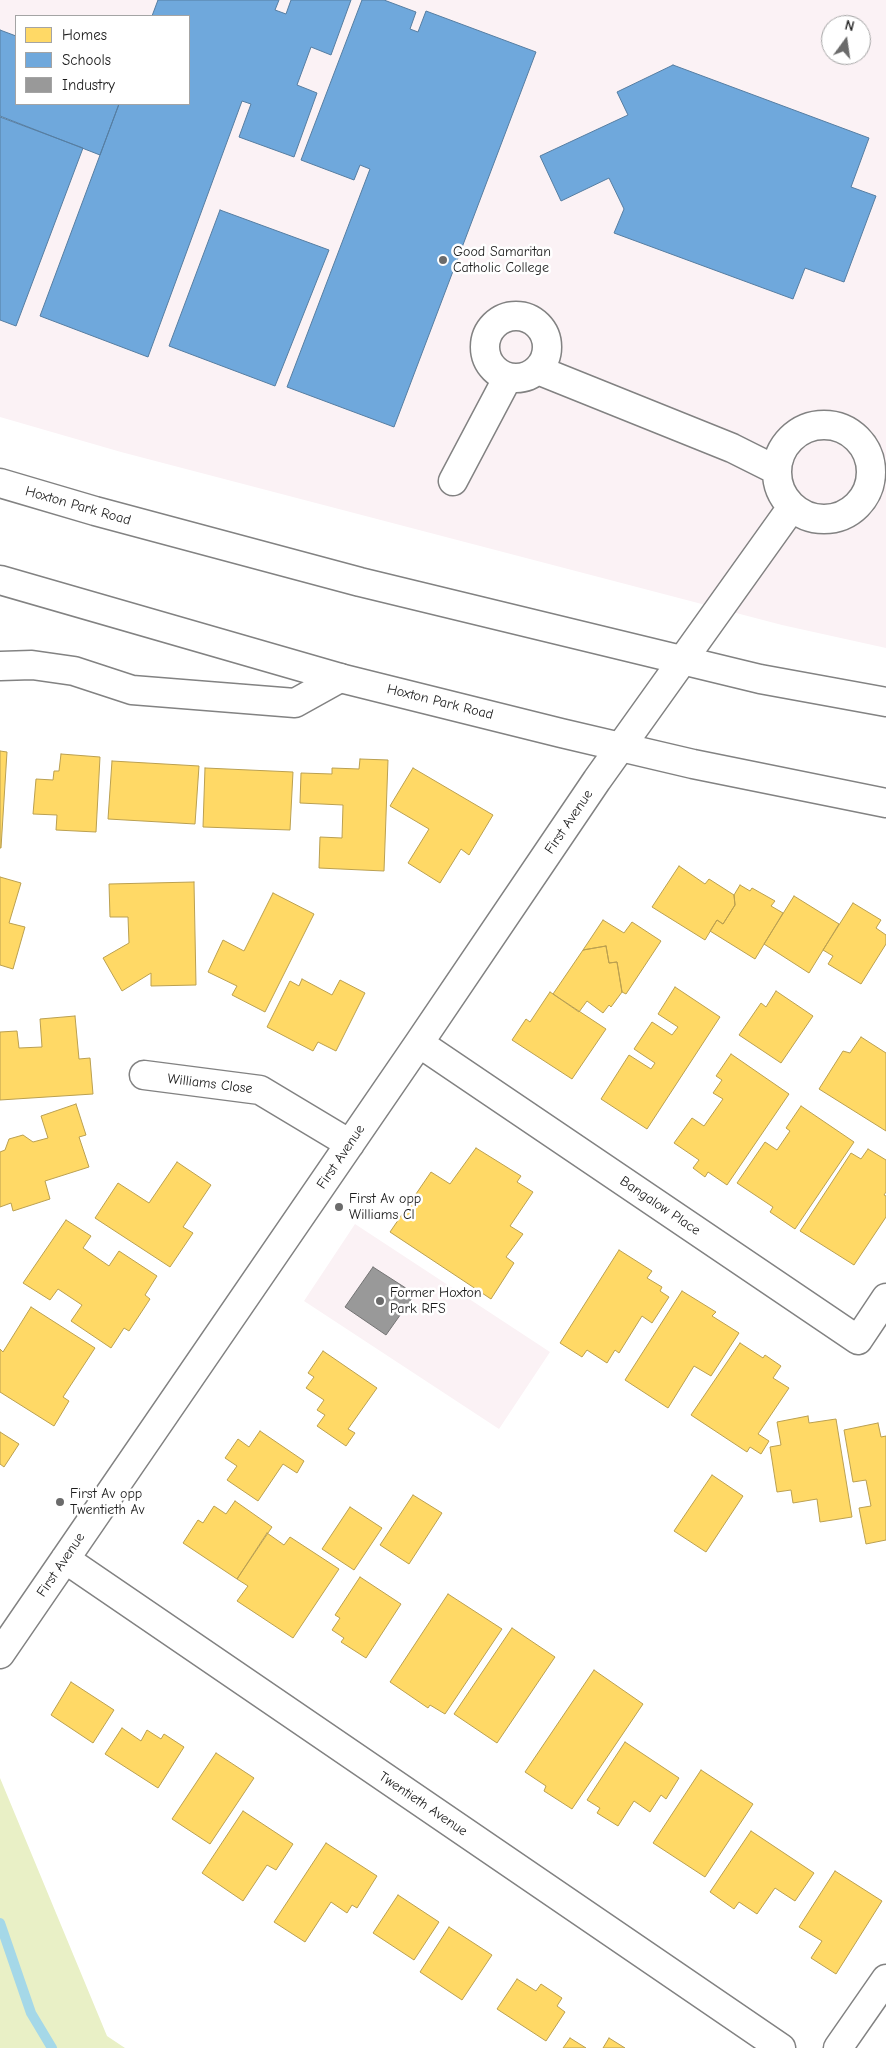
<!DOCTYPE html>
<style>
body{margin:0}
#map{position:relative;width:886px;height:2048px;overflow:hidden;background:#fff;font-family:"Comic Neue",sans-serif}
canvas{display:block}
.legend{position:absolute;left:15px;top:15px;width:175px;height:90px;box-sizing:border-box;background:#fff;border:1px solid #a4a4a4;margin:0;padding:6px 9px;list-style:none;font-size:15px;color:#1c1c1c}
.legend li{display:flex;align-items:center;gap:10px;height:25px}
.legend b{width:25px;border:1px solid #a4a4a4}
.north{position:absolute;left:821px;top:15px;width:50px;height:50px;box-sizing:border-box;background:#fff;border:1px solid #a4a4a4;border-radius:50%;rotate:14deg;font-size:14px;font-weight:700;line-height:20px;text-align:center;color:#1c1c1c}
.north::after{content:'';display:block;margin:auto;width:18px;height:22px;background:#6b6b6b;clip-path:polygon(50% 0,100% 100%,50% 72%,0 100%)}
</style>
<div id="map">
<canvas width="886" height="2048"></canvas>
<ul class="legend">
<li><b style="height:14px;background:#ffd966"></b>Homes</li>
<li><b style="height:14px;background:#6fa8dc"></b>Schools</li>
<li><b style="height:14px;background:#999"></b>Industry</li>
</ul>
<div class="north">N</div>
</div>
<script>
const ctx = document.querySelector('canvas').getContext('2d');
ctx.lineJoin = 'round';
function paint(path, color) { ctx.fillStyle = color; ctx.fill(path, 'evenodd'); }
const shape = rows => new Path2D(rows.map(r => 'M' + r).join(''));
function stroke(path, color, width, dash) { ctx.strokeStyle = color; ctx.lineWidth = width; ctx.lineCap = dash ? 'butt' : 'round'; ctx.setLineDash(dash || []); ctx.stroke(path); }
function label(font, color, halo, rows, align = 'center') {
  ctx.font = font + ' "Comic Neue",sans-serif'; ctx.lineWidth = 5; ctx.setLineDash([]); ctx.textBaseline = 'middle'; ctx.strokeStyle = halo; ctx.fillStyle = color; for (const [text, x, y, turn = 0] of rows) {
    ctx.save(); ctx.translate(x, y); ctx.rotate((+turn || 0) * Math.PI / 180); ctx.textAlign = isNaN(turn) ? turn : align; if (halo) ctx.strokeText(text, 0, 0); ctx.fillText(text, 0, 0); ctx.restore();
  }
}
paint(shape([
 [0,0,886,0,886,648,782,625,121,452,0,417],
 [16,16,189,16,189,104,16,104],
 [831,25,861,25,861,55,831,55],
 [355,1224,550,1352,499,1429,304,1301]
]), '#fbf2f5');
paint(shape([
 [0,1778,107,2036,125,2048,0,2048]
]), '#e9f0c6');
const homes = shape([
 [0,751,7,752,1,848,0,848,0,751],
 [61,754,100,757,96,832,56,830,57,815,33,814,36,779,53,780,54,771,59,771,61,754],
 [360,759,388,760,384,871,319,868,320,837,342,838,343,805,300,803,301,773,332,774,332,768,359,769,360,759],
 [112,761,199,766,195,824,108,819,112,761],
 [205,768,293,772,290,830,203,827,205,768],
 [413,768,493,815,469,855,461,849,440,883,408,863,429,829,390,806,413,768],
 [679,866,705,884,709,879,734,895,735,905,723,924,717,920,705,940,652,907,679,866],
 [0,877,21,883,9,923,25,927,13,969,0,965,0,877],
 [194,882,196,985,151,986,151,973,122,991,103,958,129,943,128,917,110,917,109,884,194,882],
 [740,885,750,891,752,888,775,901,771,906,783,913,755,959,710,931,717,920,723,924,735,905,734,895,740,885],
 [273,893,314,914,265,1012,232,995,237,986,208,972,223,940,244,951,273,893],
 [794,896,839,924,809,973,764,944,794,896],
 [853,903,881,920,876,928,886,935,886,944,861,984,828,964,833,956,823,950,853,903],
 [603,920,624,933,632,922,661,941,626,994,622,992,617,962,609,963,606,946,583,950,603,920],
 [606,946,609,963,617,962,622,992,611,1007,609,1005,603,1013,587,1001,579,1012,553,994,583,950,606,946],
 [302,979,332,995,340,980,365,993,336,1051,318,1042,313,1051,267,1027,290,981,299,986,302,979],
 [675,987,720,1017,647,1129,601,1099,629,1055,651,1069,655,1063,634,1049,652,1022,672,1035,678,1027,658,1014,675,987],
 [776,991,813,1016,781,1063,739,1035,761,1003,766,1007,776,991],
 [550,992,606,1029,572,1079,512,1040,526,1019,530,1022,550,992],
 [75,1016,79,1059,90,1058,93,1094,0,1100,0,1032,17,1031,19,1048,42,1047,40,1019,75,1016],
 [861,1037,886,1053,886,1131,819,1089,843,1051,850,1053,861,1037],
 [731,1054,789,1094,727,1185,708,1172,705,1177,693,1168,699,1160,674,1143,692,1118,704,1126,723,1099,713,1093,722,1080,716,1076,731,1054],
 [76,1104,86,1135,79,1137,89,1167,45,1181,50,1199,13,1211,11,1203,0,1207,0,1152,5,1150,9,1139,23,1135,33,1142,48,1138,41,1116,76,1104],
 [801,1106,854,1142,795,1229,770,1212,773,1207,737,1183,765,1142,777,1150,790,1131,786,1128,801,1106],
 [476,1148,521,1176,517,1182,533,1192,510,1226,523,1234,506,1257,514,1263,491,1299,390,1232,431,1172,450,1184,476,1148],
 [868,1149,886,1160,886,1192,884,1195,886,1196,886,1217,854,1265,800,1231,851,1153,861,1159,868,1149],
 [177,1162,211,1185,183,1227,193,1233,170,1267,95,1218,118,1183,149,1203,177,1162],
 [66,1220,91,1236,83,1248,109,1266,119,1251,157,1276,145,1295,150,1299,129,1331,124,1328,111,1348,71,1321,82,1305,58,1289,50,1300,23,1283,66,1220],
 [619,1250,652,1271,647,1278,662,1287,660,1291,669,1297,652,1323,642,1316,619,1353,615,1350,607,1363,587,1350,582,1357,560,1343,619,1250],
 [682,1291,716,1312,712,1316,739,1333,711,1376,694,1366,668,1408,625,1380,682,1291],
 [31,1307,95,1348,63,1397,69,1401,54,1426,0,1392,0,1349,3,1352,31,1307],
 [740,1343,763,1358,765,1355,781,1366,773,1378,789,1388,758,1434,769,1441,761,1454,750,1447,747,1452,691,1415,740,1343],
 [323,1351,377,1388,348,1429,355,1433,346,1446,317,1426,325,1415,317,1410,324,1400,306,1388,314,1377,308,1373,323,1351],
 [808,1416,809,1423,836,1419,852,1517,820,1522,817,1499,793,1503,791,1490,777,1492,770,1447,781,1445,777,1422,808,1416],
 [878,1423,881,1437,886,1436,886,1540,866,1544,859,1508,871,1506,866,1480,853,1482,844,1430,878,1423],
 [260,1431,304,1461,297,1473,283,1464,258,1501,227,1480,237,1466,225,1458,238,1439,249,1447,260,1431],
 [0,1432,19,1444,4,1467,0,1464,0,1432],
 [712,1475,743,1496,706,1552,674,1531,712,1475],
 [413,1495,442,1513,409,1564,380,1545,413,1495],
 [235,1501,272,1527,237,1579,183,1543,198,1520,203,1523,214,1506,226,1514,235,1501],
 [350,1507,382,1528,354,1570,322,1549,350,1507],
 [267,1533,284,1545,290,1537,339,1569,293,1638,237,1601,248,1586,237,1579,267,1533],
 [360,1577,401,1604,366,1658,341,1642,344,1638,332,1630,340,1618,335,1615,360,1577],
 [448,1594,502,1629,445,1714,430,1705,428,1708,390,1682,448,1594],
 [512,1628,555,1657,497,1743,454,1714,512,1628],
 [594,1670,643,1704,572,1809,544,1791,546,1786,525,1772,594,1670],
 [71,1682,114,1710,93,1743,51,1715,71,1682],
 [122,1728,141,1741,147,1730,161,1739,164,1734,184,1747,158,1788,105,1754,122,1728],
 [625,1742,679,1778,666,1799,661,1795,650,1812,634,1801,618,1826,597,1813,600,1808,587,1800,625,1742],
 [216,1753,254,1778,210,1844,172,1819,216,1753],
 [701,1770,753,1804,705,1877,653,1843,701,1770],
 [243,1811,293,1844,276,1870,267,1865,243,1901,202,1873,243,1811],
 [751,1831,814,1873,795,1901,775,1888,757,1914,739,1902,734,1909,710,1892,751,1831],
 [326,1843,377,1876,357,1908,352,1905,347,1913,331,1902,305,1942,274,1922,326,1843],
 [835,1871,882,1901,836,1974,811,1958,822,1941,799,1927,835,1871],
 [398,1895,439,1922,414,1960,373,1933,398,1895],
 [449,1927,492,1955,462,2000,420,1972,449,1927],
 [517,1979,536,1991,541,1984,562,1998,557,2006,565,2012,546,2041,497,2009,517,1979],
 [570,2038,586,2048,563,2048,570,2038],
 [609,2038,625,2048,603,2048,609,2038]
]);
paint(homes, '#ffd966');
stroke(homes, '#bba050', 1);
const schools = shape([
 [158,0,279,0,275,10,286,14,291,0,351,0,331,55,311,47,297,85,317,93,294,157,239,137,251,104,242,101,148,357,40,316,119,104,189,104,189,16,152,16,158,0],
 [362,0,384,0,416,12,410,29,418,32,426,11,536,52,394,427,287,387,370,169,360,165,354,180,301,160,362,0],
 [0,30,16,36,16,104,119,104,100,155,0,116,0,30],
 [673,65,869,138,851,187,876,196,844,282,805,268,793,299,614,233,624,209,609,178,561,201,540,156,628,115,617,92,673,65],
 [0,117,83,148,16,326,0,320,0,117],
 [220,210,329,250,275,386,169,346,220,210]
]);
paint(schools, '#6fa8dc');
stroke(schools, '#567ea2', 1);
const industry = shape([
 [373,1267,415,1294,386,1335,345,1307,373,1267]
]);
paint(industry, '#999');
stroke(industry, '#747474', 1);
stroke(shape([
 [0,1923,31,2013,52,2048]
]), '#a5d8e8', 10);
const minor = shape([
 '485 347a31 31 0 1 1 62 0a31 31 0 1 1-62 0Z',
 [538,370,732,448,776,470],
 '777 472a47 47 0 1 1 94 0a47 47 0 1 1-94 0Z',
 [453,481,508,377],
 [0,666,32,665,74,671,132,690,295,703,340,678],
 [419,1043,858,1340,886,1298],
 [144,1075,260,1090,350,1144],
 [65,1559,781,2048],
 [0,1654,419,1043,597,780,792,507],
 [838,2048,886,1979]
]);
const major = shape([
 [0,483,95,511,360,582,760,679,886,702],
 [0,580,340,678,561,733,693,764,886,803]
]);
stroke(minor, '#828282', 31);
stroke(major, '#828282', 31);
stroke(minor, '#fff', 28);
stroke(major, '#fff', 28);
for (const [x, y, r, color] of [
 [443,260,5,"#6b6b6b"],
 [339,1207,5,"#6b6b6b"],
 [380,1301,5,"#6b6b6b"],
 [60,1502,5,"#6b6b6b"]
]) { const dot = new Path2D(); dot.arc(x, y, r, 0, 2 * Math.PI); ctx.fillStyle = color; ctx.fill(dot); stroke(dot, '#fff', 2); }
label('14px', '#1c1c1c', '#fff', [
 ["Good Samaritan",453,252],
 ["Catholic College",453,268],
 ["First Av opp",349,1199],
 ["Williams Cl",349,1215],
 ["Former Hoxton",390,1293],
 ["Park RFS",390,1309],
 ["First Av opp",70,1494],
 ["Twentieth Av",70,1510]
], 'left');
label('14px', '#1c1c1c', '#fff', [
 ["Hoxton Park Road",78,506,16],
 ["Hoxton Park Road",440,702,14],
 ["First Avenue",569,822,-56],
 ["Williams Close",210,1084,7],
 ["First Avenue",341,1157,-56],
 ["Bangalow Place",660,1206,34],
 ["First Avenue",61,1565,-56],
 ["Twentieth Avenue",423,1804,34]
]);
</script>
